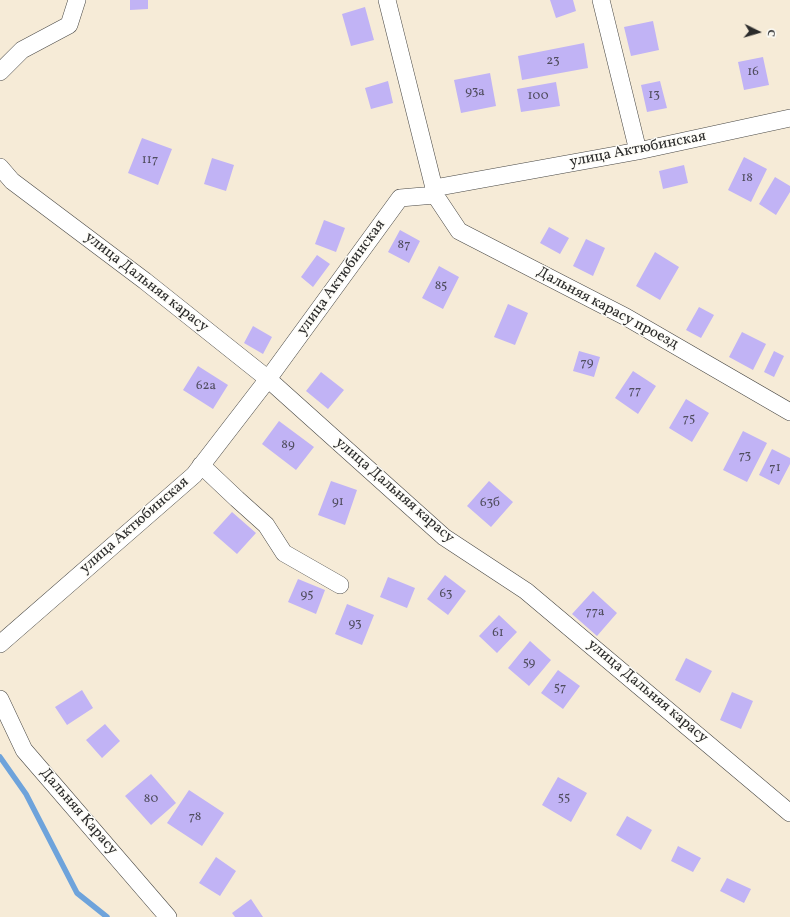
<!DOCTYPE html>
<meta charset="utf-8">
<style>
body{margin:0}
#map{position:relative;width:790px;height:917px;overflow:hidden;background:#f6ebd7;font-family:Vollkorn,serif}
canvas{display:block}
.north{position:absolute;left:738px;top:12px;width:40px;height:40px;-webkit-text-stroke:3px #fdfcf7;paint-order:stroke;rotate:95deg;font-size:11px;font-weight:700;line-height:16px;text-align:center;color:#2b2b2b}
.north::after{content:'';display:block;margin:auto;width:14px;height:18px;background:#2b2b2b;clip-path:polygon(50% 0,100% 100%,50% 72%,0 100%)}
</style>
<div id="map">
<canvas width="790" height="917"></canvas>
<div class="north">С</div>
</div>
<script>
const ctx = document.querySelector('canvas').getContext('2d');
ctx.lineJoin = 'round';
const shape = rows => new Path2D(rows.map(r => 'M' + r).join(''));
function stroke(path, color, width, dash) { ctx.strokeStyle = color; ctx.lineWidth = width; ctx.lineCap = dash ? 'butt' : 'round'; ctx.setLineDash(dash || []); ctx.stroke(path); }
function paint(path, color) { ctx.fillStyle = color; ctx.fill(path, 'evenodd'); }
function label(font, color, halo, rows, align = 'center') {
  ctx.font = font + ' Vollkorn,serif'; ctx.lineWidth = 3; ctx.setLineDash([]); ctx.textBaseline = 'middle'; ctx.strokeStyle = halo; ctx.fillStyle = color; for (const [text, x, y, turn = 0] of rows) {
    ctx.save(); ctx.translate(x, y); ctx.rotate((+turn || 0) * Math.PI / 180); ctx.textAlign = isNaN(turn) ? turn : align; if (halo) ctx.strokeText(text, 0, 0); ctx.fillText(text, 0, 0); ctx.restore();
  }
}
stroke(shape([
 [0,757,26,794,77,893,107,917]
]), '#6ea3db', 5.5);
paint(shape([
 [130,0,148,0,148,9,130,10],
 [550,0,573,0,576,11,556,18],
 [365,7,374,40,351,46,342,14],
 [653,21,659,50,631,56,624,27],
 [584,43,588,68,522,80,518,56],
 [763,57,769,85,744,90,738,62],
 [490,73,496,106,461,113,454,80],
 [388,81,393,103,371,109,365,88],
 [660,81,667,108,647,112,641,85],
 [556,82,560,106,521,112,517,89],
 [142,138,172,149,158,185,128,173],
 [744,157,767,169,751,202,728,190],
 [212,158,234,165,226,191,204,184],
 [684,165,688,183,663,189,659,171],
 [775,177,790,186,790,192,776,215,759,204],
 [324,220,345,228,336,252,315,244],
 [549,227,569,238,560,254,540,243],
 [400,230,420,241,409,263,388,252],
 [586,239,605,248,593,276,573,266],
 [655,252,679,267,660,300,636,286],
 [317,255,330,264,313,287,301,277],
 [439,266,459,277,443,309,422,298],
 [508,304,528,313,515,345,494,337],
 [699,307,714,315,701,338,686,330],
 [253,326,272,337,263,354,244,343],
 [742,332,766,344,753,370,729,357],
 [579,351,600,357,594,377,573,371],
 [774,351,784,356,774,377,764,372],
 [198,366,228,385,213,409,183,390],
 [633,371,656,386,638,414,615,398],
 [321,372,344,390,328,409,306,391],
 [686,399,709,413,692,442,669,428],
 [279,421,314,447,296,470,262,444],
 [743,431,767,443,747,482,723,470],
 [772,449,790,458,790,464,779,485,759,475],
 [331,481,357,490,345,525,318,515],
 [489,481,513,502,491,527,467,506],
 [232,512,256,533,237,554,213,533],
 [445,575,466,591,448,615,427,599],
 [388,577,415,588,407,608,380,597],
 [298,579,325,590,316,614,288,602],
 [593,591,617,613,597,636,572,614],
 [347,604,374,615,362,645,335,634],
 [499,615,517,632,497,653,479,636],
 [530,641,551,660,529,686,508,668],
 [686,658,712,671,700,693,675,680],
 [558,670,580,686,563,709,541,693],
 [82,690,93,708,67,725,55,707],
 [732,692,753,701,741,729,720,720],
 [105,724,120,741,102,758,86,740],
 [151,774,176,803,151,825,125,796],
 [558,777,587,793,571,822,542,805],
 [189,790,224,813,202,846,167,823],
 [627,816,652,830,641,850,616,835],
 [678,846,701,858,693,872,671,861],
 [216,857,236,871,220,896,199,883],
 [727,878,751,889,744,903,720,891],
 [251,899,263,917,235,917,232,913]
]), '#c1b3f5');
const minor = shape([
 [387,0,434,188],
 [601,0,638,151],
 [0,72,22,50,69,25,77,0],
 [0,167,12,181,145,281,268,379,444,537,526,591,790,813],
 [435,195,459,231,626,317,790,412],
 [201,465,237,499,266,525,284,553,340,585],
 [0,644,194,475,268,379,400,198,435,195,434,188,638,151,790,118],
 [0,699,24,750,168,917]
]);
stroke(minor, '#494845', 18);
stroke(minor, '#fff', 17);
label('13px', '#504d5e', null, [
 ["23",553,62],
 ["16",753,73],
 ["93а",475,93],
 ["13",654,96],
 ["100",538,97],
 ["117",150,161],
 ["18",747,179],
 ["87",404,246],
 ["85",441,287],
 ["79",587,364],
 ["62а",206,387],
 ["77",635,392],
 ["75",689,420],
 ["89",288,446],
 ["73",745,457],
 ["71",775,469],
 ["91",338,503],
 ["63б",490,504],
 ["63",446,595],
 ["95",307,596],
 ["77а",595,613],
 ["93",355,625],
 ["61",498,634],
 ["59",529,664],
 ["57",560,689],
 ["55",564,799],
 ["80",151,800],
 ["78",195,818]
]);
label('15px', '#2b2b2b', '#fdfcf7', [
 ["улица Актюбинская",638,150,-11],
 ["улица Актюбинская",342,278,-54],
 ["улица Дальняя карасу",146,283,38],
 ["Дальняя карасу проезд",607,309,28],
 ["улица Дальняя карасу",394,491,41],
 ["улица Актюбинская",135,526,-41],
 ["улица Дальняя карасу",647,692,40],
 ["Дальняя Карасу",78,812,49]
]);
</script>
